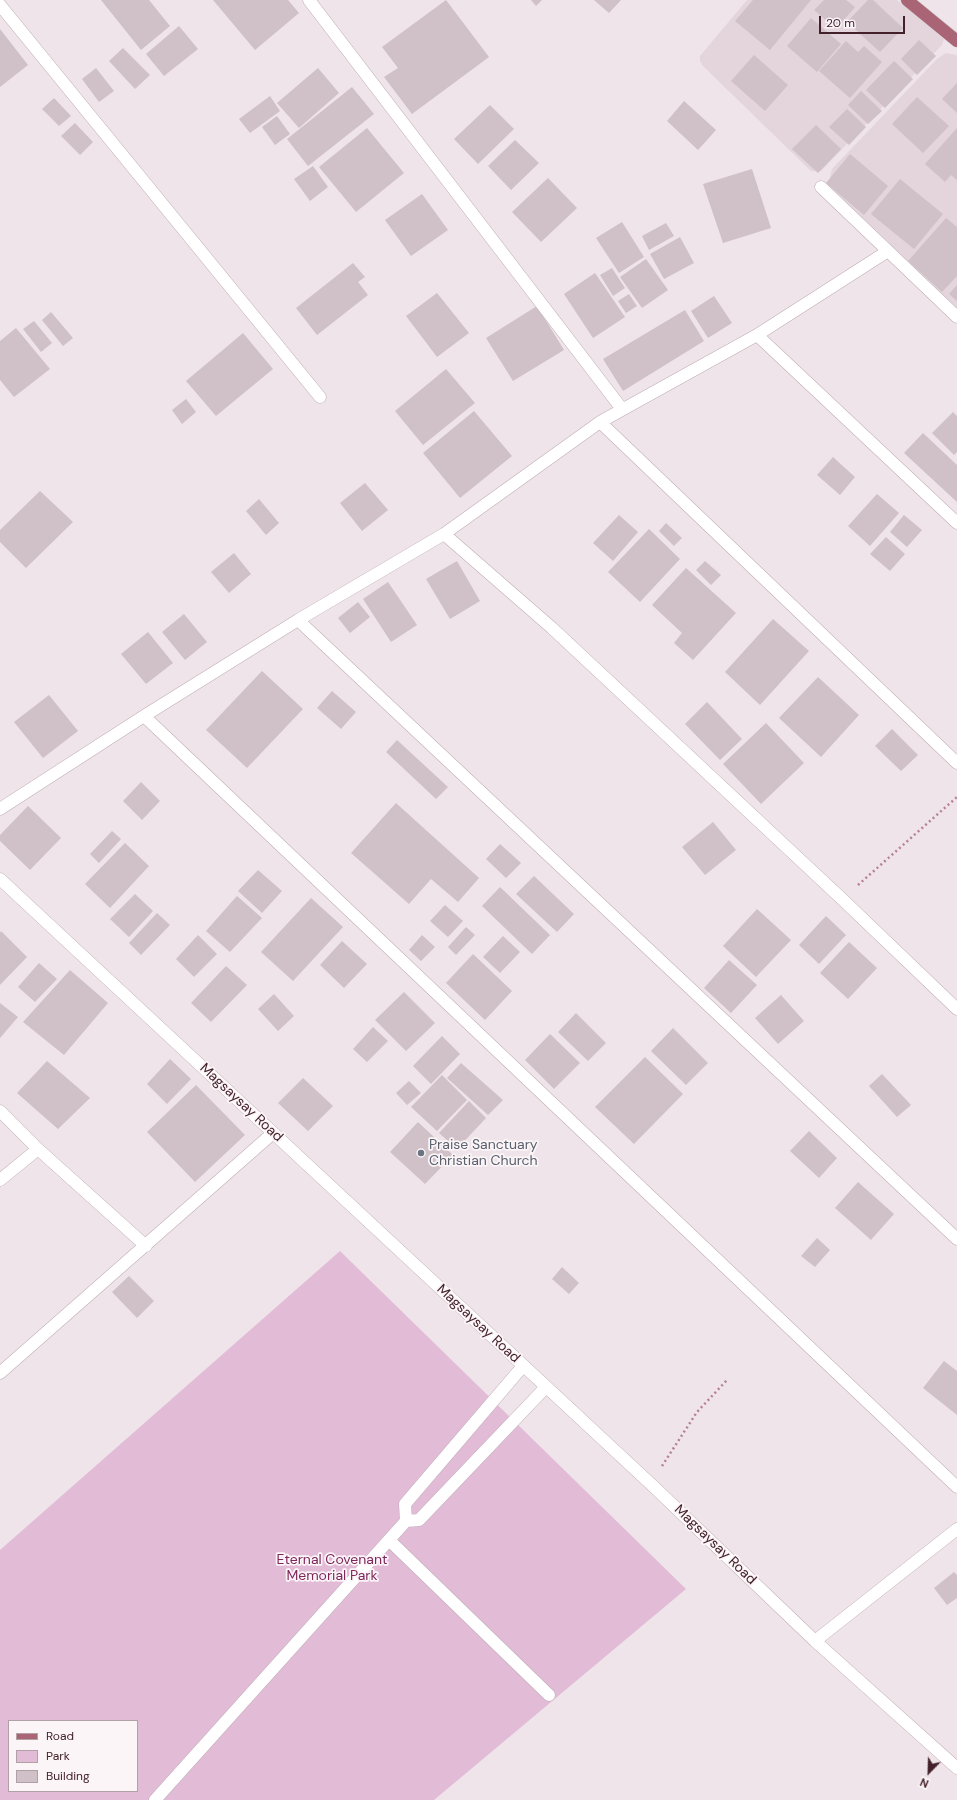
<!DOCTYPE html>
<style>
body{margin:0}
#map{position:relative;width:957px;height:1800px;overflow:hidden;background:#efe4e9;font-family:"DM Sans",sans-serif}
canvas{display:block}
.legend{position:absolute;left:8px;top:1720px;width:130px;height:72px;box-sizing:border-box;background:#fbf5f8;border:1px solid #b1a0a6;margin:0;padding:5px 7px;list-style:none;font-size:12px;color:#43212a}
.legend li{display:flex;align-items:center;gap:8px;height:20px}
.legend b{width:20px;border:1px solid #b1a0a6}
.north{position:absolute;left:909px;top:1752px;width:40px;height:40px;-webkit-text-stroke:3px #fbf5f8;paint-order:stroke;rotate:203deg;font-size:11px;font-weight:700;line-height:16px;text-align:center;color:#43212a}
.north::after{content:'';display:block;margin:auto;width:14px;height:18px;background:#43212a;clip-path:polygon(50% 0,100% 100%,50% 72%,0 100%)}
.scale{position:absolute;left:819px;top:16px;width:86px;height:18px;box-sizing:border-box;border:2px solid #43212a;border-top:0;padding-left:5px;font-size:12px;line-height:14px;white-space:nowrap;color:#43212a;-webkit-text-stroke:3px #fbf5f8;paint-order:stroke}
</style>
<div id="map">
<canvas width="957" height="1800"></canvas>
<ul class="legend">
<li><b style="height:5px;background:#a96575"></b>Road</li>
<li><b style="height:11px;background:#e2bbd7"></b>Park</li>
<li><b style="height:11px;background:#d0c0c7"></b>Building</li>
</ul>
<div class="north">N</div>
<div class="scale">20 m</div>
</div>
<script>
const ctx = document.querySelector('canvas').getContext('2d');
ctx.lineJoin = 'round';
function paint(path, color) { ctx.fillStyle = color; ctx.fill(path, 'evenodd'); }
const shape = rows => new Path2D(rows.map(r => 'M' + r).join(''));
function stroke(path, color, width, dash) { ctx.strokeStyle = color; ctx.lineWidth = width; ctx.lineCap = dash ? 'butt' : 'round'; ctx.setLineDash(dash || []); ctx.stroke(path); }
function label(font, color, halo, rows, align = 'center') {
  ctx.font = font + ' "DM Sans",sans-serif'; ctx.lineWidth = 3.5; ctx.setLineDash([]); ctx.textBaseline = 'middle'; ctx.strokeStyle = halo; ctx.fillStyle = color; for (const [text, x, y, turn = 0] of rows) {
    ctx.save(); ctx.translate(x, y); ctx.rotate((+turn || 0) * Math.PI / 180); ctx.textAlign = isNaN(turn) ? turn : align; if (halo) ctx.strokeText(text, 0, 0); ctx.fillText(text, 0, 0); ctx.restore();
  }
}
paint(shape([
 [747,0,897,0,944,39,942,45,821,171,811,171,703,66,700,61,700,56],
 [946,53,957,55,957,308,834,190,829,182,832,169,937,59]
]), '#e3d5db');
paint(shape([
 [340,1251,686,1589,434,1800,0,1800,0,1550],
 [9,1721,137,1721,137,1791,9,1791]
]), '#e2bbd7');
paint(shape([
 [101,0,149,0,170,26,141,50],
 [213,0,288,0,299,13,255,50],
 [446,0,489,57,412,114,384,77,398,68,382,47],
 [531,0,542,0,536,6],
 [594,0,621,0,609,13],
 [753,0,811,0,770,50,735,21],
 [824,0,846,0,855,7,836,29,814,10],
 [868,0,873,0,903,28,880,52,847,22],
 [811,18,841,44,817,72,787,46],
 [179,26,198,49,164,76,146,54],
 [0,29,28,65,0,87],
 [919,40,936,56,917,75,901,59],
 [846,41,858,52,864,46,882,62,850,98,819,71],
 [123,48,150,75,135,89,109,61],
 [754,55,788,85,765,111,731,81],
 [894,61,913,79,885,108,866,90],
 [96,68,114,91,99,102,82,79],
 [318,68,339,93,299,128,277,103],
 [957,83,957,113,942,99],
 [352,87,374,114,308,166,287,139],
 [861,91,882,111,868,124,848,105],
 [270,96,280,111,250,133,239,119],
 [917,97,949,126,923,153,892,124],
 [54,98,71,116,59,126,42,109],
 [684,101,716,130,698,150,667,121],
 [490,105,514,129,478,164,454,139],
 [847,109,866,127,849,145,829,127],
 [277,116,290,134,275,145,262,127],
 [75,123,93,142,80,155,61,136],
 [816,125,841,149,818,173,792,149],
 [367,128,404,173,356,212,319,167],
 [957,128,957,180,951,175,945,182,925,164],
 [515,140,539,163,511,190,488,166],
 [850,154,888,186,864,215,826,183],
 [313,166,328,187,310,201,294,179],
 [752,169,771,228,723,243,703,184],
 [548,178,577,208,541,242,512,212],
 [900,179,943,214,914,249,871,214],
 [422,194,448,230,411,256,385,220],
 [946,218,957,227,957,276,942,292,908,261],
 [622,222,644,257,619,273,596,238],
 [666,223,674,236,649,250,642,236],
 [680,237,694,263,664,279,650,254],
 [646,259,668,290,642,308,620,277],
 [353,263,365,277,358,282,368,295,317,335,296,308],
 [612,268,625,288,613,296,600,275],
 [595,273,625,317,593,338,564,294],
 [957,285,957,301,949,294],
 [437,293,469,333,437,357,406,316],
 [629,294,637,306,626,313,618,301],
 [714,296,732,323,708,338,691,311],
 [537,306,564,350,513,381,486,338],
 [685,310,704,341,623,391,603,359],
 [51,312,73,338,63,346,42,320],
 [34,321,52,343,41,352,23,329],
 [16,328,50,369,14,397,0,380,0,341],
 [243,333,273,369,216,416,186,381],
 [446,369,475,403,423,445,395,411],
 [186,399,196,412,182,424,172,410],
 [474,411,512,456,460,498,423,453],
 [953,412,957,416,957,452,954,455,932,433],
 [923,433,957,465,957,502,904,453],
 [833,457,855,477,840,495,817,475],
 [365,483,388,510,362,531,340,503],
 [40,491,73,522,26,568,0,542,0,530],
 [877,494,899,513,870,546,848,526],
 [259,499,279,523,266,535,246,511],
 [619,515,638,532,613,561,593,543],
 [904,515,922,530,907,547,890,532],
 [666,523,682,538,674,546,659,531],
 [649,529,680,559,640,602,608,572],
 [886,537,905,554,890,571,870,554],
 [234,553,251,574,229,593,211,572],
 [457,561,480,601,450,619,426,579],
 [705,561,721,575,711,585,696,570],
 [686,568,736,613,693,660,674,643,682,633,652,605],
 [388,582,417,625,391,642,363,599],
 [358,602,370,617,350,633,338,618],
 [184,614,207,642,185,660,162,632],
 [773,619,809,651,760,705,725,672],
 [148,632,173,663,146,684,121,654],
 [262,671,303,709,247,768,206,730],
 [818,677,859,715,821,757,779,718],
 [332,691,356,712,341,729,317,708],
 [49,695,78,731,43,758,14,722],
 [707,702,742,739,720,760,685,724],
 [766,723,804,763,761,804,723,764],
 [892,729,918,755,901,771,875,746],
 [397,740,448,787,436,799,386,752],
 [141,782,160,801,142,820,123,801],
 [396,803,479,878,458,902,431,879,409,904,351,853],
 [28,806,61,838,30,870,0,841,0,835],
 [713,822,736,850,705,875,682,847],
 [112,831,121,839,99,863,90,854],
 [125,843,149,866,110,908,85,884],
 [500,844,521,863,506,878,486,859],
 [258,870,282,891,262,913,238,891],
 [534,876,574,914,557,932,516,894],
 [500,887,550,935,532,954,482,906],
 [135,894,153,911,129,937,110,919],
 [237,896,262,918,230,952,206,931],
 [311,898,343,927,293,981,261,952],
 [445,905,463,921,448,937,430,921],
 [757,909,791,940,756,977,723,946],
 [157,913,170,925,141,955,129,943],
 [826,916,846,935,819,964,799,945],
 [466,927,475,935,456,955,448,947],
 [1,931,27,957,0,985,0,933],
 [198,935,217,954,194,977,176,959],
 [422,935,435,947,421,961,409,950],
 [503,936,520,952,500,973,483,957],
 [342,941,367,964,344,988,320,965],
 [849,942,877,968,848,999,820,973],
 [473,954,512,991,485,1020,446,983],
 [729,960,757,985,731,1013,704,988],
 [39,963,57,979,35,1002,18,987],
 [226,966,247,985,211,1022,191,1003],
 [70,970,108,1003,64,1055,23,1022],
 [404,992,435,1023,406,1051,375,1020],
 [274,994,294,1016,278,1031,258,1009],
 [781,995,804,1021,778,1044,755,1018],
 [0,1003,18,1017,0,1038],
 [576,1013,606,1043,588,1061,558,1032],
 [373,1027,388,1041,367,1062,353,1049],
 [673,1028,708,1063,686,1085,651,1051],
 [550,1034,580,1063,554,1089,525,1060],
 [442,1036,460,1054,431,1084,413,1066],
 [645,1057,683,1094,634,1144,595,1107],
 [170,1059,191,1079,167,1104,147,1084],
 [47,1061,90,1098,58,1129,17,1093],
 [461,1063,503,1100,488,1115,447,1078],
 [882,1074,911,1105,897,1117,869,1086],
 [442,1075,467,1100,437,1131,411,1107],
 [303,1078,333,1106,308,1131,278,1103],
 [409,1081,421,1093,407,1105,396,1093],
 [196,1085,245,1135,195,1182,147,1132],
 [469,1101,486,1118,457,1149,439,1133],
 [418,1122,453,1155,425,1184,390,1152],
 [809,1131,837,1158,819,1178,790,1151],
 [858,1182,894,1214,871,1240,835,1208],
 [817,1238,830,1250,815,1267,801,1256],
 [562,1267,579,1283,569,1294,552,1279],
 [129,1276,154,1301,137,1318,112,1292],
 [944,1361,957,1371,957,1415,923,1388],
 [954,1572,957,1575,957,1598,947,1605,934,1588]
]), '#d0c0c7');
const lane = shape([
 [406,1521,405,1504,523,1366],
 [389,1540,549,1695],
 [155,1800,406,1521,419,1520,546,1387]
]);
const street = shape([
 [309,0,622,409],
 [0,5,320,397],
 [821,187,957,317],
 [757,335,957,523],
 [600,422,957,763],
 [444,534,552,628,842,899,957,1009],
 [298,620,957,1239],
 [144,716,957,1487],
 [0,809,144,716,298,620,444,534,600,422,757,335,888,251],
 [0,879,653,1486,815,1641,957,1768],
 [0,1111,38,1149,146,1246],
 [0,1180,38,1149],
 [0,1373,273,1133],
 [815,1641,957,1529]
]);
const primary = shape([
 [907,0,957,41]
]);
stroke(lane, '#bfadb4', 13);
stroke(street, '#bfadb4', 13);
stroke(primary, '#cac1c3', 13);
stroke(shape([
 [858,885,957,797],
 [662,1466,697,1412,728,1379]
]), '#b68291', 2.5, [2, 3]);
stroke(lane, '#fff', 12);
stroke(street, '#fff', 12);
stroke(primary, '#a96575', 12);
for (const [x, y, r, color] of [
 [421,1153,4,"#6b7280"]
]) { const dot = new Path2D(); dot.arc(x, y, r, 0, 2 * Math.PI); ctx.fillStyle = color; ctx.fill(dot); stroke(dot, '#fbf5f8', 1.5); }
label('14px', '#43212a', '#fbf5f8', [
 ["Magsaysay Road",241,1103,43],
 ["Magsaysay Road",478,1324,43],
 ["Magsaysay Road",715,1545,44]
]);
label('14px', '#5b616d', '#fbf5f8', [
 ["Praise Sanctuary",429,1145],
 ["Christian Church",429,1161]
], 'left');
label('14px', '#7e275b', '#fbf5f8', [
 ["Eternal Covenant",332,1560],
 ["Memorial Park",332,1576]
]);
</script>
